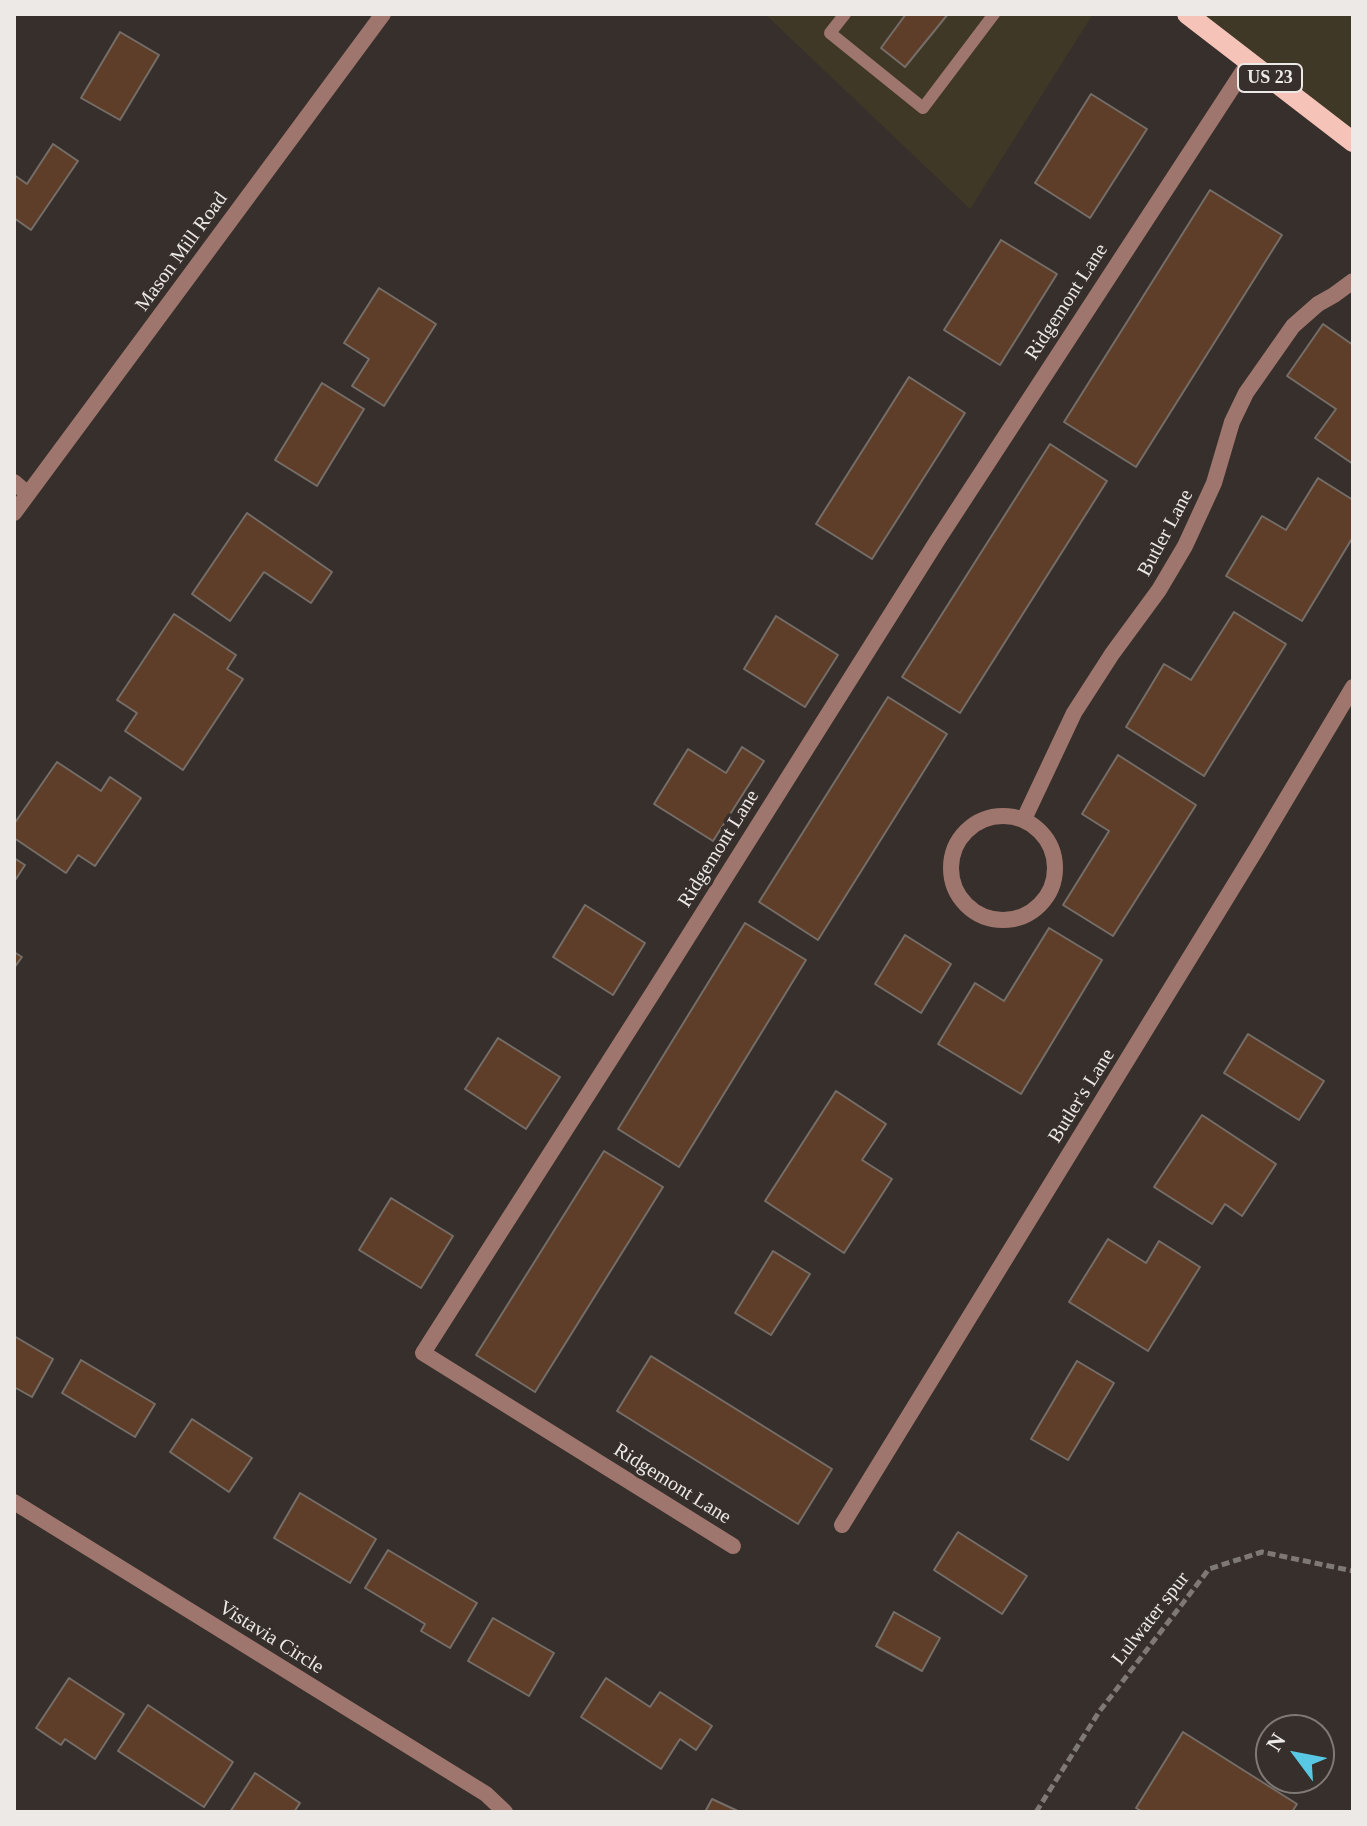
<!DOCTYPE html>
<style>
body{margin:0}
#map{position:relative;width:1367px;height:1826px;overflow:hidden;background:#362f2b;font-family:Georgia,serif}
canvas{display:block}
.frame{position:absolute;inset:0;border:16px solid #ede9e6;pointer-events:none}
.north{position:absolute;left:1255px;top:1714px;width:80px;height:80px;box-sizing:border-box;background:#362f2b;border:2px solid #7f7976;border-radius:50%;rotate:302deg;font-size:22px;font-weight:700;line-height:32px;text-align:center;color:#ede9e6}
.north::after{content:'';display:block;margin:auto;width:28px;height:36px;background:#59c8e4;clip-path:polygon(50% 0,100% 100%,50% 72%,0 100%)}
</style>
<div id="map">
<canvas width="1367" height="1826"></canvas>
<div class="frame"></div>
<div class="north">N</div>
</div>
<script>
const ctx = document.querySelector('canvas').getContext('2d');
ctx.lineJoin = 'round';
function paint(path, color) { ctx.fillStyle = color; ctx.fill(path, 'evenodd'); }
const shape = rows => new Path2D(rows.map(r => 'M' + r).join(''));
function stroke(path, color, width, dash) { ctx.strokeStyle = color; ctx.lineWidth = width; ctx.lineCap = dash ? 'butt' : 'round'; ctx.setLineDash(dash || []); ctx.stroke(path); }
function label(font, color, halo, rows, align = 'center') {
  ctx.font = font + ' Georgia,serif'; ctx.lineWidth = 7; ctx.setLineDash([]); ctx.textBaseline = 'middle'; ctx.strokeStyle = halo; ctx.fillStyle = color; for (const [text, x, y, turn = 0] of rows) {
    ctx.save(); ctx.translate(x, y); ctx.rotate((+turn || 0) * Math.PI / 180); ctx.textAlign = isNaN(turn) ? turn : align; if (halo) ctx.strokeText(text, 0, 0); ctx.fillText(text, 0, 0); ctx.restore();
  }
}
paint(shape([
 [765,14,1093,14,970,209],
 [1185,14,1353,14,1353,140]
]), '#403827');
const building = shape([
 [906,14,948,14,905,67,881,48,906,14],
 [120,32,159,55,120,120,81,98,120,32],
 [1091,94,1147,129,1090,218,1035,183,1091,94],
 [53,144,78,161,31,230,14,218,14,175,27,184,53,144],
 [1210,190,1282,235,1136,467,1064,422,1210,190],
 [1001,240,1057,274,1000,365,944,330,1001,240],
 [379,288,436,324,384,406,352,386,369,359,344,343,379,288],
 [1323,324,1353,345,1353,464,1315,438,1336,409,1287,376,1323,324],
 [909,377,965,413,872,559,816,524,909,377],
 [322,383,364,409,317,486,275,460,322,383],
 [1050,444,1107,481,960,713,902,677,1050,444],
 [1318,478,1353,500,1353,537,1302,621,1226,576,1262,516,1286,530,1318,478],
 [247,513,332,572,311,603,264,572,230,621,192,594,247,513],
 [1234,612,1286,644,1204,776,1126,727,1164,664,1191,680,1234,612],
 [174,614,236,655,227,669,243,679,183,770,125,731,137,713,117,700,174,614],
 [776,616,838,655,805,707,744,669,776,616],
 [888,697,947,734,818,940,759,902,888,697],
 [742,747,764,761,713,841,654,804,688,749,726,773,742,747],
 [1118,755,1196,805,1113,936,1063,905,1109,831,1082,814,1118,755],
 [57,762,101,791,110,777,141,798,95,866,78,855,66,873,14,838,14,824,57,762],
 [14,858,25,865,14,882,14,858],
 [585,905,645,943,613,995,553,957,585,905],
 [745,923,806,960,679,1167,618,1129,745,923],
 [1049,928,1102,960,1021,1094,938,1044,975,983,1004,1001,1049,928],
 [905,935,951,964,921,1013,875,984,905,935],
 [14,952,22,957,14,968,14,952],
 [1248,1034,1324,1081,1299,1120,1224,1073,1248,1034],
 [498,1038,560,1077,526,1129,465,1089,498,1038],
 [836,1091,886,1124,862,1160,892,1179,844,1253,765,1201,836,1091],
 [1202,1115,1276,1164,1242,1216,1225,1204,1212,1224,1154,1187,1202,1115],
 [604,1151,663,1187,535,1392,476,1355,604,1151],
 [391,1198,453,1236,421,1288,359,1250,391,1198],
 [1108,1239,1146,1263,1159,1241,1200,1267,1148,1351,1069,1302,1108,1239],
 [773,1251,810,1274,771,1335,735,1313,773,1251],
 [14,1336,53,1359,32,1397,14,1387,14,1336],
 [651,1356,832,1469,798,1524,617,1411,651,1356],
 [81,1360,155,1404,135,1437,62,1393,81,1360],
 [1077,1361,1114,1383,1068,1460,1031,1439,1077,1361],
 [192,1419,252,1458,229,1492,170,1452,192,1419],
 [300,1493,376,1539,350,1583,274,1538,300,1493],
 [958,1532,1027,1576,1002,1614,934,1570,958,1532],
 [388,1550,477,1603,450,1648,421,1631,425,1624,365,1588,388,1550],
 [894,1612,940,1638,922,1671,876,1646,894,1612],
 [493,1618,554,1653,529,1696,468,1661,493,1618],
 [69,1678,124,1714,95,1759,65,1739,61,1745,36,1728,69,1678],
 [606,1678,650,1707,660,1692,712,1726,696,1750,680,1739,661,1769,581,1717,606,1678],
 [148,1705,233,1762,204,1807,118,1751,148,1705],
 [1183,1732,1297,1804,1292,1812,1143,1812,1136,1808,1183,1732],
 [255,1773,300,1803,294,1812,230,1812,255,1773],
 [712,1799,740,1812,705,1812,712,1799]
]);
paint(building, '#5f3e29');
stroke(building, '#756d68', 2);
stroke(shape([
 [1036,1812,1099,1712,1209,1569,1262,1552,1353,1571]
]), '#7f7975', 5, [8, 4]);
stroke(shape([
 [845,14,830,33,923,108,994,14]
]), '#9e766d', 12);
stroke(shape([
 [14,482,28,494],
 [14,513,383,14],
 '951 868a52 52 0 1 1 104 0a52 52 0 1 1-104 0Z',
 [1024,819,1074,713,1112,654,1159,590,1185,546,1214,483,1232,422,1246,393,1293,326,1318,304,1334,295,1353,281],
 [14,1502,486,1794,505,1812],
 [842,1525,1257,848,1353,687],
 [733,1546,423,1353,654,991,937,541,1249,62]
]), '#9e766d', 16);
stroke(shape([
 [1187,14,1353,142]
]), '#f5c3b8', 20);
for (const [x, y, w] of [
 [1270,78,64]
]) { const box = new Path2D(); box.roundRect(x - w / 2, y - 14, w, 28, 6); ctx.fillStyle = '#362f2b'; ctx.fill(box); stroke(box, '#ede9e6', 2); }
label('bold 18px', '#ede9e6', null, [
 ["US 23",1270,78]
]);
label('20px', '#ede9e6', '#362f2b', [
 ["Mason Mill Road",182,252,-54],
 ["Ridgemont Lane",1067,302,-57],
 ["Butler Lane",1166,533,-62],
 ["Ridgemont Lane",719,849,-58],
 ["Butler's Lane",1082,1096,-58],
 ["Ridgemont Lane",672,1484,32],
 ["Lulwater spur",1151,1619,-52],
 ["Vistavia Circle",271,1638,32]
]);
</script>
